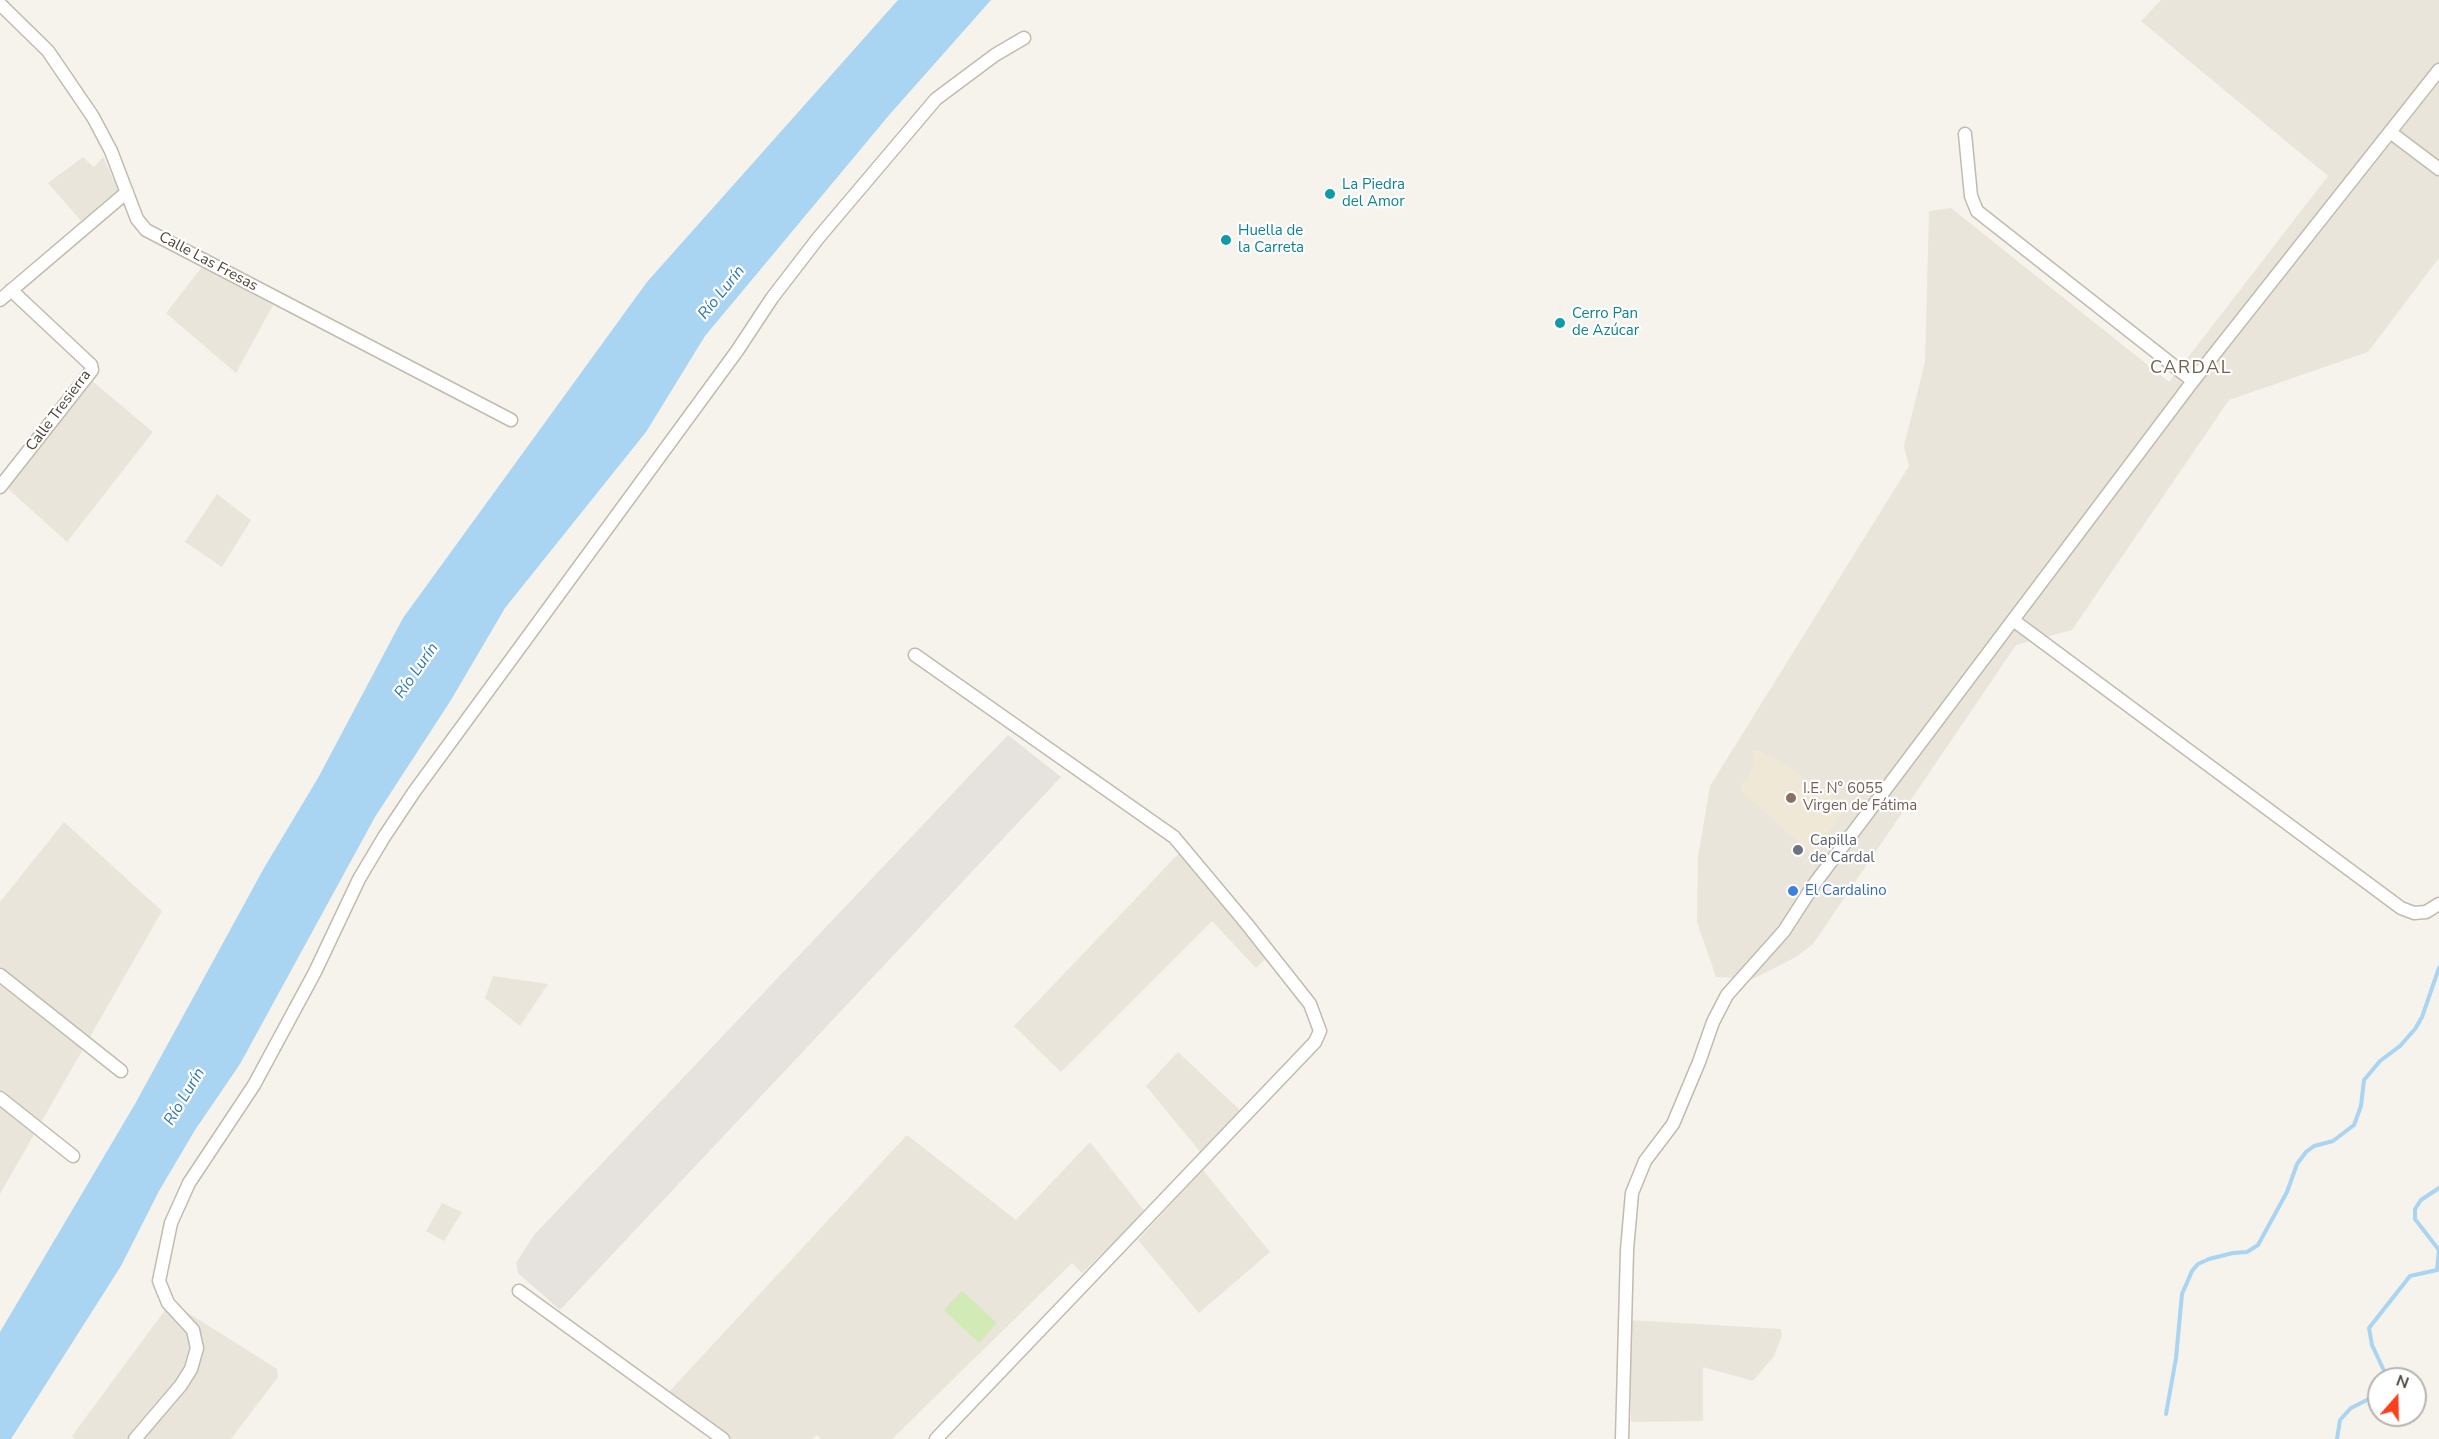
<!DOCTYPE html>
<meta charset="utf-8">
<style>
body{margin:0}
#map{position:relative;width:2439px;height:1439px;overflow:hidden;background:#f6f3ec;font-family:"Nunito Sans",sans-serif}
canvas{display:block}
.north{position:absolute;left:2367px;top:1367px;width:60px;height:60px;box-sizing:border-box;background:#fff;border:2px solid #b7b4b0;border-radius:50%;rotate:20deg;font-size:16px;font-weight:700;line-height:24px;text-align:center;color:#4b4439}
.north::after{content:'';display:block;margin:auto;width:21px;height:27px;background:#fc3f1d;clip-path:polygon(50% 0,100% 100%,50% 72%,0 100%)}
</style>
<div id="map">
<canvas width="2439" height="1439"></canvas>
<div class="north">N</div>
</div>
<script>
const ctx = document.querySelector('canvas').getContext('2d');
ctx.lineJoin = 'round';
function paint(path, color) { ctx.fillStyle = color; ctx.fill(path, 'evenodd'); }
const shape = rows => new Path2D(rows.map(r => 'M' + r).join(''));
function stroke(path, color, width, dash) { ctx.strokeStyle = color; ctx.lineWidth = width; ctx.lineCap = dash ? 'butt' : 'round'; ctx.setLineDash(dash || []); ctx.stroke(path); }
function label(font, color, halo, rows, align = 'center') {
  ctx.font = font + ' "Nunito Sans",sans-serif'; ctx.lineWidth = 4.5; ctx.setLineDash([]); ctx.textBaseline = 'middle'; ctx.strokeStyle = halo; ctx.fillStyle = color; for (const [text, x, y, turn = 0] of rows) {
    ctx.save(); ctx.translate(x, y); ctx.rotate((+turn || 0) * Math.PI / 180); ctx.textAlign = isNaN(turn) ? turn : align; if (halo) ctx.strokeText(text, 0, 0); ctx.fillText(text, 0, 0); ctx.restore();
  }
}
paint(shape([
 [2161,0,2439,0,2439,258,2368,352,2229,400,2072,630,2016,645,1813,944,1796,957,1753,979,1716,977,1697,922,1698,857,1710,786,1909,466,1904,446,1925,362,1929,211,1951,208,2169,382,2328,176,2141,21],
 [83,157,94,167,103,157,118,190,81,221,48,183],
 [202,267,273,305,236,373,166,313],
 [85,375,153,432,67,542,4,485],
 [217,494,251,520,222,567,185,542],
 [64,822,162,911,0,1194,0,902],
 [1184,848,1268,956,1256,968,1212,921,1061,1072,1014,1026],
 [493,976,548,984,520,1026,485,998],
 [1178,1052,1241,1111,1201,1153,1146,1086],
 [907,1135,1016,1220,1090,1142,1146,1213,1082,1273,1072,1263,892,1439,821,1439,817,1435,812,1439,727,1439,666,1395],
 [1203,1170,1270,1252,1199,1313,1138,1240],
 [442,1203,462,1212,444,1241,426,1231],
 [171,1302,277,1369,278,1377,231,1439,75,1439,72,1436],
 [1630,1320,1781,1329,1782,1336,1774,1356,1753,1381,1703,1367,1703,1421,1631,1422]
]), '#eae5da');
paint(shape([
 [1008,735,1061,777,560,1310,518,1273,516,1263,534,1235]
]), '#e6e2dd');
paint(shape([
 [1752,750,1759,751,1774,758,1847,806,1813,856,1739,789,1754,767]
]), '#efe8d6');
paint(shape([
 [962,1291,997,1323,979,1343,944,1310]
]), '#d2eab5');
paint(shape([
 [898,0,991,0,890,114,705,336,646,432,505,608,451,700,375,817,240,1064,195,1130,159,1191,121,1266,11,1439,0,1439,0,1332,135,1104,264,868,318,778,403,618,647,282]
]), '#a9d4f2');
stroke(shape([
 [2386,1379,2386,1375,2372,1345,2369,1328,2410,1276,2437,1270,2439,1250,2415,1219,2415,1209,2421,1200,2439,1188],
 [2166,1414,2176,1358,2182,1294,2192,1271,2198,1264,2209,1259,2233,1253,2247,1252,2258,1245,2287,1192,2297,1164,2306,1152,2314,1146,2333,1141,2354,1125,2361,1106,2364,1080,2380,1061,2400,1046,2415,1029,2422,1017,2439,968],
 [2337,1439,2340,1420,2351,1408,2379,1394]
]), '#a9d4f2', 4);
const minor = shape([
 [0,4,48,51,93,117,111,151,137,219,146,230,511,420],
 [2390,132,2439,169],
 [1965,134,1971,196,1977,211,2193,381],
 [0,300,127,192],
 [0,487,92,370,91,365,11,290],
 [2013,620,2401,908,2414,913,2426,912,2439,904],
 [915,655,1174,837,1246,923,1310,1004,1320,1031,1315,1042,936,1439],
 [0,975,121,1071],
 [0,1098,73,1156],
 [519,1291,723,1439],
 [135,1439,181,1385,191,1369,197,1348,193,1330,168,1303,159,1281,171,1223,189,1183,254,1085,315,972,359,879,384,837,414,792,737,351,772,298,819,237,936,99,995,55,1024,38],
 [1622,1439,1627,1250,1632,1193,1645,1161,1673,1124,1699,1062,1713,1022,1727,995,1784,931,1815,883,2193,381,2439,70]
]);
stroke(minor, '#c2bbae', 15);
stroke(minor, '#fff', 12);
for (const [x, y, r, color] of [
 [1330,194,6,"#0f9aa8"],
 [1226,240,6,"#0f9aa8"],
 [1560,323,6,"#0f9aa8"],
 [1791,798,6,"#8d6e63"],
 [1798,850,6,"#6b7280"],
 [1793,891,6,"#3f7fe0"]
]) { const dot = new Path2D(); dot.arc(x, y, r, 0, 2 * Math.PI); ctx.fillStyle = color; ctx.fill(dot); stroke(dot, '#fff', 2); }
label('15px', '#0d838f', '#fff', [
 ["La Piedra",1342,185],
 ["del Amor",1342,202],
 ["Huella de",1238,231],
 ["la Carreta",1238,248],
 ["Cerro Pan",1572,314],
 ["de Azúcar",1572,331]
], 'left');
label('15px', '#4b4439', '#fff', [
 ["Calle Las Fresas",208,262,28],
 ["Calle Tresierra",59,411,-53]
]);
label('15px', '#785e54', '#fff', [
 ["I.E. N° 6055",1803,789],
 ["Virgen de Fátima",1803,806]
], 'left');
label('15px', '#5b616d', '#fff', [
 ["Capilla",1810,841],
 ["de Cardal",1810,858]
], 'left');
label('15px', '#366cbe', '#fff', [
 ["El Cardalino",1805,891]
], 'left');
label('italic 16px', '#2e7ab2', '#fff', [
 ["Río Lurín",722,293,-51],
 ["Río Lurín",417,671,-55],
 ["Río Lurín",185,1097,-59]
]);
ctx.letterSpacing = '1.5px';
label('18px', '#6e6250', '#fff', [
 ["CARDAL",2191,369]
]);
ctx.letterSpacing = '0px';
</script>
